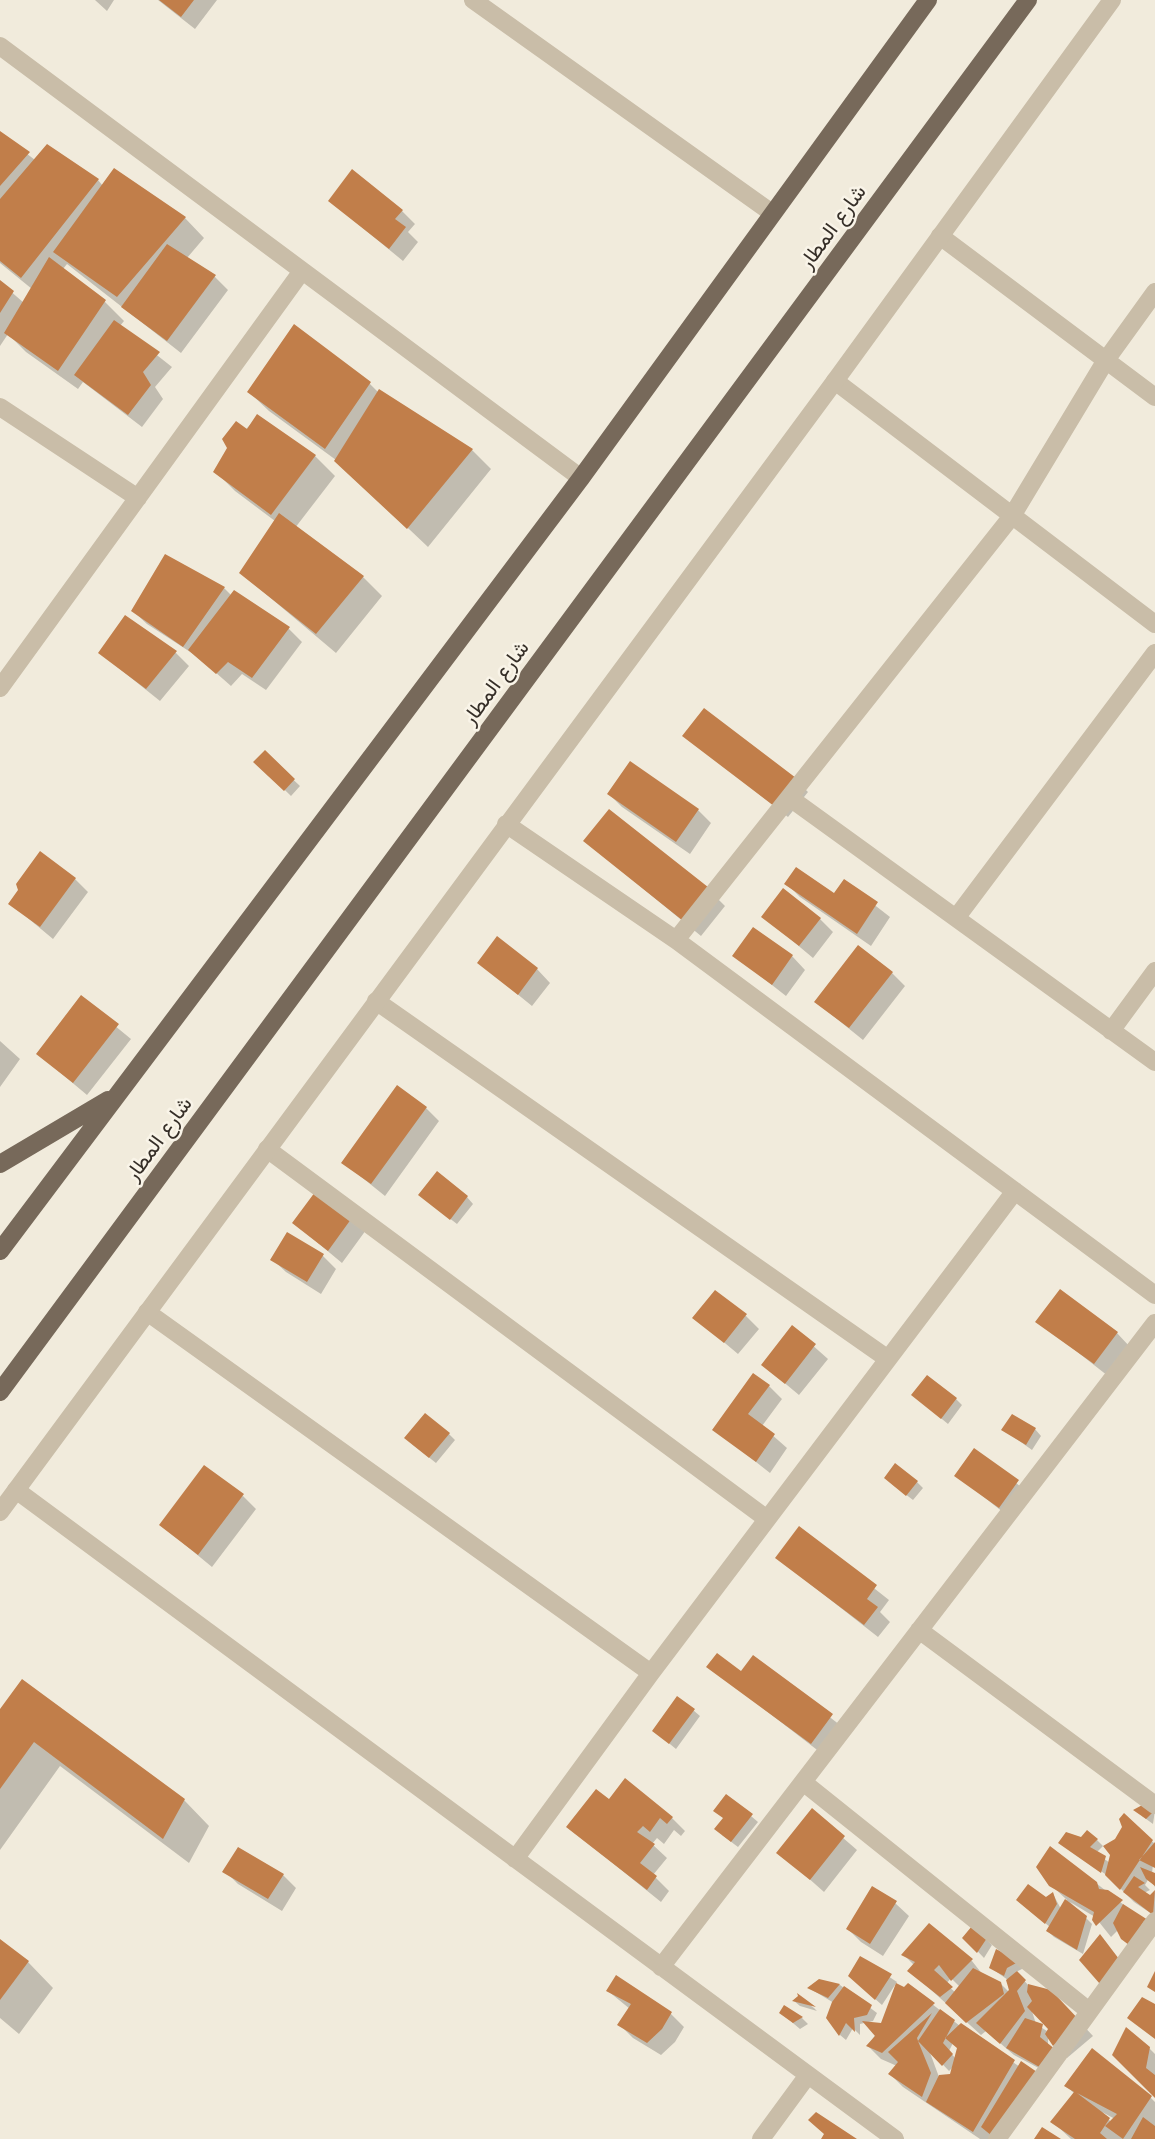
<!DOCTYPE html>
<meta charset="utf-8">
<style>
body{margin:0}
canvas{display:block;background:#f1ebdc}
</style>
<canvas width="1155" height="2139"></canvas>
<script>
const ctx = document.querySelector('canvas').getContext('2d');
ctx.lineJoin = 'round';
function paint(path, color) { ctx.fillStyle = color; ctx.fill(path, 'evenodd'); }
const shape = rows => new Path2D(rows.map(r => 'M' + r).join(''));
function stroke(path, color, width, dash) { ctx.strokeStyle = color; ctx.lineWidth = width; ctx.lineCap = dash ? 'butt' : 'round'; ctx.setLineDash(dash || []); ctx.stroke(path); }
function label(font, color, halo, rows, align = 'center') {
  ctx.font = font + ' Mulish,Vazirmatn,sans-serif'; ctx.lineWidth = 5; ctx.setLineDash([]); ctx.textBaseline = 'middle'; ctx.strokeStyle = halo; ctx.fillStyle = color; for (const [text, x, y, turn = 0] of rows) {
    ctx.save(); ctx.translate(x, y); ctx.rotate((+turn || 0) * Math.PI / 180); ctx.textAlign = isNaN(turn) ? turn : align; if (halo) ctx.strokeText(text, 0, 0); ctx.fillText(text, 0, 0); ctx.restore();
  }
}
paint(shape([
 [95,0,114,0,107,11],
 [158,0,217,0,195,29],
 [0,133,35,160,98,180,103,186,185,218,204,238,187,258,215,277,228,290,181,353,67,264,63,269,104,301,124,321,120,326,172,367,155,387,163,399,142,427,83,382,78,389,26,352,8,334,0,346,0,282,24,303,32,289,0,263],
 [330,201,402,211,415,224,408,232,418,242,403,261],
 [369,383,379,393,472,450,491,469,428,547,336,460,269,411,249,392],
 [258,416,315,456,335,476,295,528,363,577,382,596,336,653,241,573,275,521,235,491,215,471,229,448],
 [224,588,232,596,234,592,289,629,302,642,266,690,242,674,231,686,198,657,147,624,133,611],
 [125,618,176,653,189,666,160,701,100,653],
 [685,736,795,779,808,792,788,817],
 [265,753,300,786,291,796,256,762],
 [631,763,698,810,711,823,690,854,622,807,609,794],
 [585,841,712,893,725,906,701,936],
 [75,879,88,892,53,939,11,904],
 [845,882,890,917,871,946,800,897,787,884,835,896],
 [764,917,820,919,833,932,813,958],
 [735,956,792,956,805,970,786,996],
 [479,963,537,969,550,983,532,1006],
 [892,973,905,986,863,1040,816,1002],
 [81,998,131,1039,87,1095,38,1054],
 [0,1041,20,1059,0,1087],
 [426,1108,439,1121,385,1196,344,1163],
 [319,1191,366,1230,342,1263,294,1223],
 [467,1197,473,1204,457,1224,427,1201],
 [288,1235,323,1256,336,1269,321,1294,286,1272,272,1259],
 [746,1316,759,1329,738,1354,695,1318],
 [1038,1321,1117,1333,1130,1347,1108,1376],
 [792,1327,828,1359,799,1395,763,1365],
 [769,1386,782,1399,762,1426,787,1448,770,1473,714,1429],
 [956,1399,962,1405,948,1424,920,1401],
 [1035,1429,1041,1436,1032,1450,1004,1430],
 [449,1434,455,1440,436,1463,412,1444],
 [975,1450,1031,1495,1013,1520,956,1475],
 [917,1482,923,1488,913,1500,892,1484],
 [243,1496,256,1509,212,1567,161,1525],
 [799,1529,889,1600,880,1612,890,1622,878,1637,777,1558],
 [753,1657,845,1729,825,1756,708,1666,741,1673],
 [693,1710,700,1716,676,1749,654,1731],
 [0,1712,184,1800,209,1826,189,1863,60,1766,0,1850],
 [609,1801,672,1818,685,1831,681,1836,674,1830,664,1844,657,1838,652,1844,667,1858,653,1875,669,1891,661,1902,568,1827],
 [1155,1810,1153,1824,1142,1816],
 [812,1811,857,1850,824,1892,779,1852],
 [751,1816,758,1822,738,1847,722,1835],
 [1124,1816,1155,1844,1152,1874,1155,1874,1155,1887,1149,1878,1145,1885,1150,1890,1144,1893,1150,1897,1155,1892,1155,1916,1134,1902,1108,1876,1060,1843,1097,1840,1103,1846,1096,1853,1110,1863,1116,1841,1124,1827],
 [225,1871,283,1875,296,1888,282,1911,238,1884],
 [1096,1883,1152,1927,1118,1930,1111,1937,1095,1917,1070,1902,1092,1924,1083,1954,1054,1937,1048,1931,1050,1927,1024,1906,1053,1894,1061,1909,1067,1900,1051,1885],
 [895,1903,909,1916,883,1956,861,1942,848,1929],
 [929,1926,972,1961,983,1975,1000,1983,1009,1992,1008,1980,991,1968,997,1951,1024,1968,1016,1972,1030,1987,1064,2005,1093,2036,1067,2058,1048,2035,1048,2073,1014,2055,986,2031,981,2035,909,1970,914,1965,904,1955],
 [951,1978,960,1987,956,1993,946,1984],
 [1031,2008,1052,2031,1050,2033,1036,2024],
 [965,1938,986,1939,992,1945,984,1958],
 [0,1941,28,1962,53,1988,19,2034,0,2018],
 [861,1958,897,1982,882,2005,856,1982],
 [820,1981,840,1985,877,2013,873,2021,860,2024,860,2035,853,2028,846,2040,840,2035,828,2018,834,2003,809,1988],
 [908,1985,960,2026,1020,2067,989,2139,980,2139,903,2087,890,2074,897,2066,881,2059,868,2046],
 [953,2043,958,2049,956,2059,949,2051],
 [929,2050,949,2071,954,2066,951,2075,939,2077],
 [608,1991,670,2013,684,2027,675,2042,661,2055,633,2038,620,2025,630,2009],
 [799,1997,814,2008,817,2011,800,2006,794,2001],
 [785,2008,802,2018,808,2024,800,2029,781,2013],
 [1149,2048,1155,2054,1155,2096,1114,2054],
 [1066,2086,1150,2097,1155,2102,1155,2139,1071,2139,1053,2122,1075,2094],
 [1102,2112,1115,2119,1111,2122]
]), '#0003');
paint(shape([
 [159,0,194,0,181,17],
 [0,131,30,152,0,186],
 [47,144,99,179,21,278,0,261,0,199],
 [114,168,186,217,117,297,53,252],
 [352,169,403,210,395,219,406,227,389,249,328,201],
 [167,244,216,275,167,341,121,307],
 [49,257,106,300,58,371,4,333],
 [0,280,14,291,0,313],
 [114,320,160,352,143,372,151,385,128,415,74,375],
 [294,324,371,382,325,449,247,392],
 [379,389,473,449,407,529,334,461],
 [257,414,316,455,271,515,213,472,227,448,222,439,236,421,247,429],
 [279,513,364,576,316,634,239,573],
 [165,554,225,587,183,647,131,611],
 [234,590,290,627,252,678,228,662,216,674,188,650],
 [125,615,177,651,146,689,98,653],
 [704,708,796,778,774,806,682,736],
 [265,750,295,779,284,791,253,762],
 [630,761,699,809,676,842,607,794],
 [609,809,713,891,687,924,583,841],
 [40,851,76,878,40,927,8,904,18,890,16,884],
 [796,867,834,893,844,879,878,902,857,934,784,884],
 [783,888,821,918,799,946,761,917],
 [753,927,793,955,772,985,732,956],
 [497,936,538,968,518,995,477,963],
 [858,945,893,972,849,1028,814,1002],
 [81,995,119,1024,73,1083,36,1054],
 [397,1085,427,1107,371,1184,341,1163],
 [437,1171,468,1196,450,1220,418,1195],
 [318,1188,354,1215,328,1251,292,1223],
 [287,1232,324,1254,307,1282,270,1260],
 [1060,1289,1118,1332,1094,1364,1035,1322],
 [715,1290,747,1314,724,1343,692,1318],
 [792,1325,816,1344,785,1384,761,1365],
 [753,1373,770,1385,748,1414,775,1434,756,1462,712,1430],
 [927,1375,957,1398,941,1419,911,1395],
 [425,1413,450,1433,429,1458,404,1438],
 [1012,1414,1036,1428,1026,1445,1001,1430],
 [974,1448,1019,1480,999,1508,954,1476],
 [895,1463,918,1481,906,1496,884,1478],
 [204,1465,244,1494,198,1555,159,1525],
 [799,1526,877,1585,867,1599,878,1607,864,1625,775,1558],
 [717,1653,741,1671,753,1655,833,1714,811,1744,706,1667],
 [22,1679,185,1799,163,1839,34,1742,0,1789,0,1709],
 [677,1696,695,1709,669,1744,652,1731],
 [625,1778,673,1817,667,1824,660,1818,650,1832,643,1826,637,1832,655,1844,640,1863,657,1876,647,1890,566,1827,596,1789,609,1799],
 [726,1794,753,1814,731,1842,714,1829,723,1818,713,1811],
 [1146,1803,1155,1810,1146,1819,1133,1810],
 [812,1808,845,1836,810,1880,776,1853],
 [1124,1813,1153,1840,1120,1890,1105,1875,1110,1855,1103,1846,1115,1839,1122,1827,1119,1819],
 [1087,1830,1098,1839,1090,1847,1106,1856,1101,1873,1058,1843,1066,1832,1081,1837],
 [1155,1842,1155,1868,1139,1860],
 [1050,1846,1097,1882,1099,1889,1108,1890,1123,1900,1096,1926,1092,1920,1094,1912,1049,1886,1036,1867],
 [238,1847,284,1874,268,1899,222,1872],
 [1140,1867,1155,1873,1155,1886,1146,1879],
 [1134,1876,1145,1883,1138,1887,1150,1895,1155,1890,1153,1915,1123,1892],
 [1028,1884,1046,1897,1053,1892,1057,1904,1045,1924,1016,1900],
 [872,1886,897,1901,870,1944,846,1929],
 [1065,1899,1087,1916,1077,1950,1046,1931],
 [1123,1904,1148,1920,1144,1921,1129,1945,1121,1939,1113,1923],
 [929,1923,973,1959,951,1981,939,1965,934,1970,953,1987,940,1997,907,1971,915,1962,901,1955],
 [972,1926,987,1938,977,1953,962,1938],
 [1100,1934,1119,1959,1100,1984,1079,1960],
 [0,1939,29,1961,0,2000],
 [996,1949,1020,1961,1007,1968,1004,1976,989,1968],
 [860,1956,892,1974,875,2000,848,1976],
 [973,1968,1001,1982,1004,1994,966,2023,945,2003],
 [1017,1971,1026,1980,1017,1991,1025,2011,1000,2044,976,2023,1009,1990,1006,1980],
 [1155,1971,1155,1992,1147,1987],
 [616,1975,672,2012,662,2029,647,2043,617,2025,631,2004,606,1991],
 [819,1979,840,1984,828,1998,807,1988],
 [896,1983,904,1987,908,1983,935,2003,882,2053,866,2046,875,2036,862,2021,881,2023],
 [1028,1984,1051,1990,1081,2022,1053,2046,1045,2034,1048,2029,1027,2007,1032,2001,1027,1992],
 [844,1986,872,2005,867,2015,854,2018,855,2032,846,2023,839,2036,826,2018,832,2002],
 [797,1993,816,2007,792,2001,798,1996],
 [1142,1997,1155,2004,1155,2039,1127,2018],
 [784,2005,803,2017,793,2023,779,2013],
 [940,2009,955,2020,943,2043,953,2054,942,2066,918,2041,931,2073,922,2097,888,2074,898,2062,888,2052,932,2013,917,2038,918,2041],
 [1025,2018,1043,2024,1040,2037,1056,2050,1041,2068,1006,2048],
 [961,2023,1015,2060,973,2132,926,2102,939,2075,950,2074,957,2048,945,2038],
 [1126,2027,1150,2047,1146,2068,1155,2075,1155,2098,1112,2055],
 [1092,2048,1152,2096,1123,2139,1105,2126,1117,2114,1077,2093,1110,2118,1100,2133,1107,2139,1075,2139,1050,2122,1074,2092,1064,2086],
 [1021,2061,1037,2072,992,2136,981,2127],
 [816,2112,857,2139,821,2139,824,2134,808,2120],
 [1143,2117,1155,2126,1155,2139,1131,2139],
 [1042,2127,1061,2139,1034,2139]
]), '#c17e4a');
stroke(shape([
 [473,0,772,213],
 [0,46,581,478],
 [940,236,1155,397],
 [835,381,1155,624],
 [0,407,138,498],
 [0,688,302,271],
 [790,798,1155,1062],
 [506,824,676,940,1155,1295],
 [956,918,1155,653],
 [676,940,1012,516,1106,360,1155,292],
 [376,1001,888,1359],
 [1111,1031,1155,971],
 [267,1149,767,1519],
 [147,1312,651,1673],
 [16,1490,895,2139],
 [919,1630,1155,1805],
 [803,1782,1089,2011],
 [515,1859,651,1673,1015,1191],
 [661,1967,1155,1323],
 [761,2139,808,2075],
 [997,2139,1155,1921]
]), '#c9bda8', 18);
stroke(shape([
 [0,1512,835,381,1112,0]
]), '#c9bda8', 18);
stroke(shape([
 [0,1164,108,1100],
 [0,1251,581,478,928,0],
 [0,1392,1028,0]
]), '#77695a', 18);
label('21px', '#362f28', '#f9f4e8', [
 ["شارع المطار",833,227,-54],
 ["شارع المطار",496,683,-54],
 ["شارع المطار",159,1139,-54]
]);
</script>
